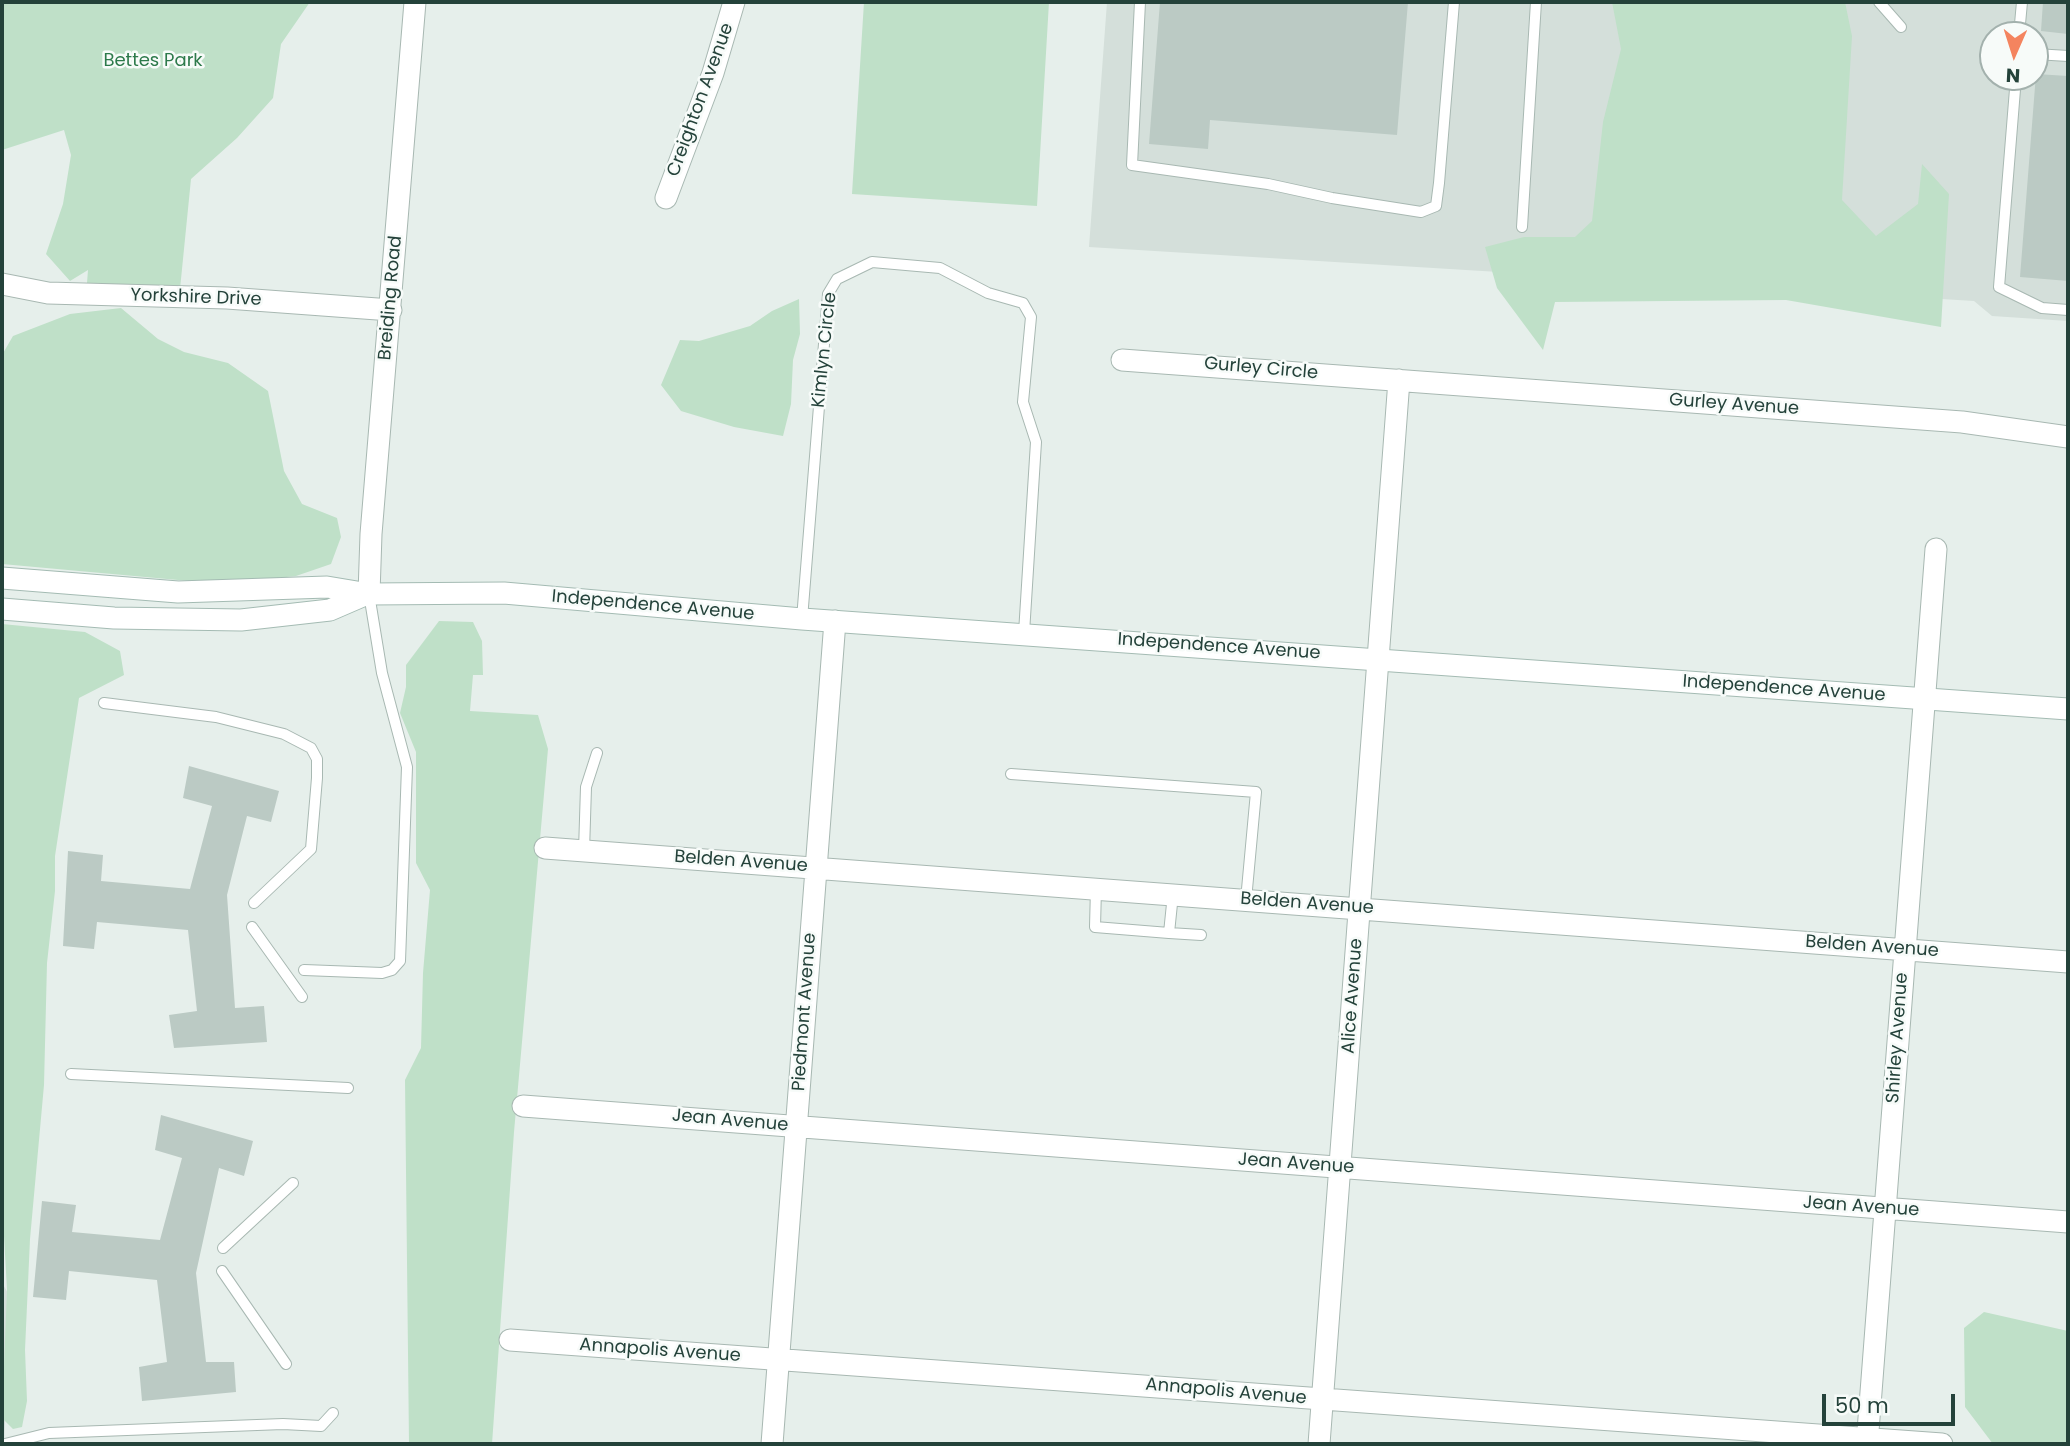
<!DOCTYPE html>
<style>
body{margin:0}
#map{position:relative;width:2070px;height:1446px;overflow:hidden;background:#e6efeb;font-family:Poppins,sans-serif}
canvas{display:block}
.frame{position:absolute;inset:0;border:4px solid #24423a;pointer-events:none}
.north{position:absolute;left:1979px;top:21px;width:70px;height:70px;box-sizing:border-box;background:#f7fbf9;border:2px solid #a3b1ad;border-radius:50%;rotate:183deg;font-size:19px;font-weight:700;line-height:28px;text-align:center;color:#24423a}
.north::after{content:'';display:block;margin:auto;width:24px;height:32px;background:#f4845f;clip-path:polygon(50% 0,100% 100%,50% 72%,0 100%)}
.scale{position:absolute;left:1822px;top:1394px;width:133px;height:32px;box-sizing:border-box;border:4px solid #24423a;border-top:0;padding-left:9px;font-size:21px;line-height:24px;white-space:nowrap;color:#24423a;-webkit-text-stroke:5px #f7fbf9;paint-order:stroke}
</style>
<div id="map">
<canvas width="2070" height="1446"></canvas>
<div class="frame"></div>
<div class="north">N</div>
<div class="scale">50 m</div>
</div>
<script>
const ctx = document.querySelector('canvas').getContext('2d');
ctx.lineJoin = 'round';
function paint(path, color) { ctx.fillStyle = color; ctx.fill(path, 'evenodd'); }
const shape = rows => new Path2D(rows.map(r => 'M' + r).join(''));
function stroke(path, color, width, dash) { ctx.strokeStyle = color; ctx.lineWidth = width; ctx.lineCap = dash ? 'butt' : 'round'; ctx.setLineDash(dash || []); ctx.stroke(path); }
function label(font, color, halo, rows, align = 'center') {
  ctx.font = font + ' Poppins,sans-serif'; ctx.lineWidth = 5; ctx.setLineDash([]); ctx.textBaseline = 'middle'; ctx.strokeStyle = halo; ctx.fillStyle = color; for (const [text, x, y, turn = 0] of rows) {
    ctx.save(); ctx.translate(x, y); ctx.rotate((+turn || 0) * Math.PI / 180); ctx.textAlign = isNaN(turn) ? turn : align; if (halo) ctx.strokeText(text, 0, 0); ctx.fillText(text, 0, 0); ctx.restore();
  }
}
paint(shape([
 [1107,2,2068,2,2068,321,1992,316,1974,301,1089,247],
 [1993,35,2035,35,2035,77,1993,77],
 [2,1283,11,1298,4,1444,2,1444]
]), '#d4dfda');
paint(shape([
 [2,2,310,2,281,44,273,98,237,138,191,179,180,289,87,283,88,270,70,281,46,254,63,204,71,155,64,130,2,150],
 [864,2,1049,2,1037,206,852,194],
 [1612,2,1845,2,1852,36,1842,200,1876,236,1918,204,1922,164,1949,194,1941,327,1786,300,1555,302,1543,350,1497,288,1485,247,1524,237,1575,237,1592,221,1603,122,1621,49],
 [799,299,800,334,793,360,791,404,783,436,734,427,681,411,661,385,680,340,699,341,750,326,772,311],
 [121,308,158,339,184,352,228,363,268,391,284,471,302,504,337,518,341,537,331,564,296,576,222,584,2,564,2,355,13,336,70,314],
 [439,621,473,622,482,641,483,675,473,675,470,711,538,715,548,749,514,1132,492,1444,409,1444,405,1080,421,1048,423,973,430,890,416,863,416,752,400,713,406,687,406,665],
 [2,624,85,632,120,651,124,675,79,698,55,856,55,891,47,963,44,1085,30,1239,25,1350,27,1401,22,1427,13,1429,2,1418,7,1290,2,1200],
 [1984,1312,2068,1331,2068,1444,1993,1444,1965,1407,1964,1328]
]), '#bfe0c8');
paint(shape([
 [1160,2,1408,2,1397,135,1210,120,1208,149,1149,144],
 [2043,2,2068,2,2068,34,2041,31],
 [2036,74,2068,76,2068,281,2020,277],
 [189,766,279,791,271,822,247,816,227,895,235,1008,264,1006,267,1042,174,1048,169,1015,197,1011,188,930,97,922,94,949,63,946,68,851,103,855,101,881,190,889,212,806,183,798],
 [161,1115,253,1141,244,1176,219,1168,196,1273,206,1362,234,1362,236,1392,142,1401,139,1367,167,1362,157,1280,69,1271,66,1300,33,1297,42,1201,76,1205,72,1232,160,1240,182,1158,155,1150]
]), '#bbcac4');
const lane = shape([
 [1140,2,1132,165,1268,184,1332,198,1421,212,1436,206,1439,183,1454,2],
 [1879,2,1901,27],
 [2019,35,2022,2],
 [2035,54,2068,56],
 [2016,77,1999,287,2042,308,2068,310],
 [1522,227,1536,2],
 [802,619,828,294,837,279,872,262,940,268,988,293,1023,303,1031,317,1023,402,1036,442,1024,633],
 [104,703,216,717,284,734,311,748,317,759,317,778,311,849,254,903],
 [1011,774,1256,792,1246,900],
 [584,851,586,787,597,753],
 [1096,888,1095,927,1169,933,1173,894],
 [252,927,302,997],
 [1169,933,1201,935],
 [304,970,382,973,392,970,400,961,407,767,382,673,369,594],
 [71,1074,348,1088],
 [223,1248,293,1183],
 [222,1271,286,1364],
 [5,1444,49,1433,283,1424,321,1426,333,1413]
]);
const street = shape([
 [666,198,713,73,734,2],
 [2,284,48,293,227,298,391,310],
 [1122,360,1962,422,2068,437],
 [369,594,371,534,415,2],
 [545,848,2068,962],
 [523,1106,2068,1222],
 [510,1340,1942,1444],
 [772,1444,835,621],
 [1319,1444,1399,380],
 [1867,1444,1936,549]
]);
const secondary = shape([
 [2,578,178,592,327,587,369,594,504,593,802,619,2068,709],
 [2,609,114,618,241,620,330,610,367,594]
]);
stroke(lane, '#a8b8b2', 12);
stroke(street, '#a8b8b2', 23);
stroke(secondary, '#a4bbb3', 23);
stroke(lane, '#fff', 10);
stroke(street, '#fff', 21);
stroke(secondary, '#fff', 21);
label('18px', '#2d7a4b', '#f7fbf9', [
 ["Bettes Park",153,61]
]);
label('18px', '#24423a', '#f7fbf9', [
 ["Creighton Avenue",701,100,-70],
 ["Yorkshire Drive",196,298,2],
 ["Breiding Road",391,298,-85],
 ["Kimlyn Circle",825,350,-84],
 ["Gurley Circle",1261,369,5],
 ["Gurley Avenue",1734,405,4],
 ["Independence Avenue",653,606,5],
 ["Independence Avenue",1219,647,4],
 ["Independence Avenue",1784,689,4],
 ["Belden Avenue",741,862,4],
 ["Belden Avenue",1307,904,4],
 ["Belden Avenue",1872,947,4],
 ["Alice Avenue",1353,996,-86],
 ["Piedmont Avenue",805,1012,-86],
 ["Shirley Avenue",1898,1038,-86],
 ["Jean Avenue",730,1121,5],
 ["Jean Avenue",1296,1164,4],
 ["Jean Avenue",1861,1207,4],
 ["Annapolis Avenue",660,1351,4],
 ["Annapolis Avenue",1226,1392,5]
]);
</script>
